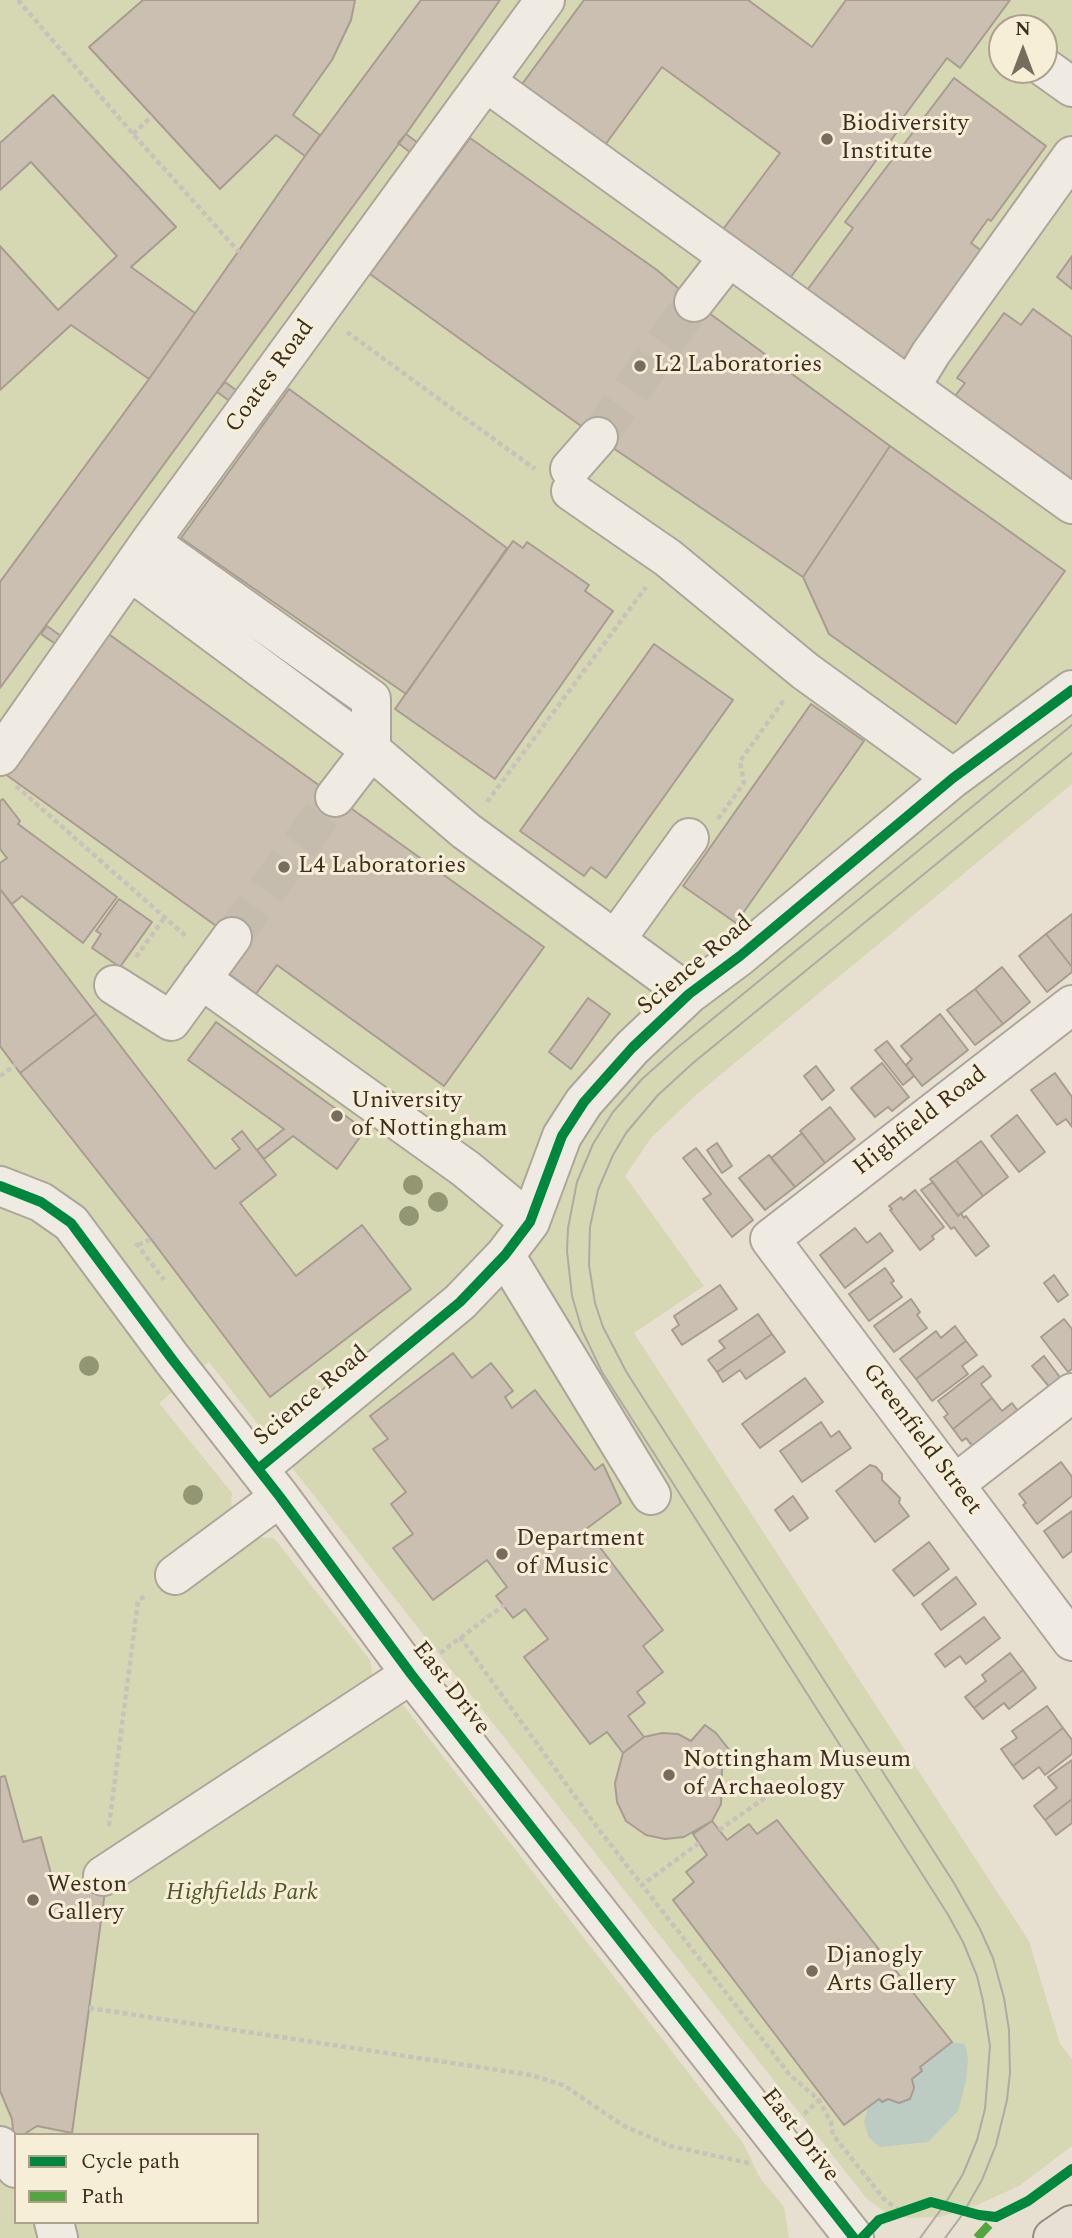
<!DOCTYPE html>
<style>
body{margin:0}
#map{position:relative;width:1072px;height:2238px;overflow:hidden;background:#e7e0d1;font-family:Spectral,serif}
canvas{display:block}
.legend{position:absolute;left:14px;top:2133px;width:245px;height:91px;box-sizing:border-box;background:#f7eed8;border:2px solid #ada18e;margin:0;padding:9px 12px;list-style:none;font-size:21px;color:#3d2e20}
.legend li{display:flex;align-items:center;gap:14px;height:35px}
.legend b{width:35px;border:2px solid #ada18e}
.north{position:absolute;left:988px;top:14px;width:70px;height:70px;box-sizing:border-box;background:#f7eed8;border:2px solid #ada18e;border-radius:50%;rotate:0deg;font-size:19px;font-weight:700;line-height:28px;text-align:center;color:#3d2e20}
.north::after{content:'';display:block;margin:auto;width:24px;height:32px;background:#786c5e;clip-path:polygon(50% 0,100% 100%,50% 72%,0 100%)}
</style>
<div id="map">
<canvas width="1072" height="2238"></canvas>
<ul class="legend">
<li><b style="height:9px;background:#00873e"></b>Cycle path</li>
<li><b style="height:9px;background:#54a441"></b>Path</li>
</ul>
<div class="north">N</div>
</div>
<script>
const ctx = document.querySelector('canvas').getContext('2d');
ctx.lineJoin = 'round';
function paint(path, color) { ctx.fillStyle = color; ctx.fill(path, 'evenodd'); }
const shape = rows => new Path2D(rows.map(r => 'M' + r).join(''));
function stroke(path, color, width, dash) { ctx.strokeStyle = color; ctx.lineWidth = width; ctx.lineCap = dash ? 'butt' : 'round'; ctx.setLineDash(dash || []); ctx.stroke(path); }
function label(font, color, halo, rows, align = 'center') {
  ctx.font = font + ' Spectral,serif'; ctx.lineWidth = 6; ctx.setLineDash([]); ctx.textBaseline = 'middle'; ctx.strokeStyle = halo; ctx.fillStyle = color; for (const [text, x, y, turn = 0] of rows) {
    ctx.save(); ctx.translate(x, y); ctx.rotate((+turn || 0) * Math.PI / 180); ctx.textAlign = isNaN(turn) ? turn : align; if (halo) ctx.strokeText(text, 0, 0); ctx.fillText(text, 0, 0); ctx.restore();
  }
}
paint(shape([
 [0,0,1072,0,1072,784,696,1095,651,1138,625,1176,704,1286,634,1333,1029,1941,1060,2044,1072,2059,1072,2146,1019,2186,977,2205,940,2217,909,2218,885,2212,867,2199,209,1362,159,1403,232,1493,231,1508,256,1537,274,1538,370,1660,374,1682,396,1704,404,1706,743,2143,760,2178,784,2207,789,2238,0,2238],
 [1002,28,1044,28,1044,70,1002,70],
 [16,2135,257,2135,257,2222,16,2222]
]), '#d6d7b3');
paint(shape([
 [952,2042,965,2044,968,2058,966,2081,958,2111,928,2142,880,2147,869,2138,864,2122,868,2108,879,2099,882,2102,888,2099,899,2103,910,2099,914,2088,912,2079,922,2071,920,2067]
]), '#bcccc2');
const building = shape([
 [143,0,355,0,351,20,332,60,293,115,320,135,305,156,276,135,220,189,89,47,143,0],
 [421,0,500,0,406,134,0,688,0,582,149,379,305,156,421,0],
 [584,0,748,0,812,47,846,0,1010,0,960,68,947,58,902,119,905,121,785,285,718,236,780,153,662,67,597,156,514,95,584,0],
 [954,78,1046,146,991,221,988,219,971,243,986,254,901,369,802,297,853,228,845,222,954,78],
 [53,95,176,227,131,267,195,313,149,379,71,325,0,390,0,246,58,310,117,256,31,162,0,190,0,143,53,95],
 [406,134,449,166,441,176,398,143,406,134],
 [470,138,657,270,694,302,890,446,803,577,588,431,370,274,470,138],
 [1072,256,1072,289,1057,277,1072,256],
 [1033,309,1072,337,1072,486,952,400,965,383,957,378,1004,313,1021,325,1033,309],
 [225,382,270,415,263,425,217,392,225,382],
 [289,389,507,548,406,694,181,538,289,389],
 [890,446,1065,571,956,724,829,634,803,577,890,446],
 [513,541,523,548,527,542,589,585,585,591,613,611,495,779,395,709,513,541],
 [47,626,86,654,80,661,41,634,47,626],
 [103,630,544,947,444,1086,277,965,256,994,225,971,244,946,1,771,103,630],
 [654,644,733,700,606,878,591,867,584,876,520,831,654,644],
 [811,704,864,741,736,923,683,886,811,704],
 [3,799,20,821,18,824,117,897,83,943,22,896,12,904,0,889,0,863,7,858,0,849,0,801,3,799],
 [0,889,96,1014,20,1073,0,1046,0,889],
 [119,899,152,922,120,967,92,948,101,934,96,931,119,899],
 [1072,914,1072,967,1046,934,1072,914],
 [1046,934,1072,967,1072,972,1047,992,1019,956,1046,934],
 [1002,967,1030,1002,1003,1024,975,989,1002,967],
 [975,989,1003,1024,975,1045,947,1010,975,989],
 [588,998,610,1014,571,1069,549,1052,588,998],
 [96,1014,215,1169,240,1149,232,1139,242,1131,276,1175,240,1203,296,1276,362,1225,411,1289,270,1397,151,1239,20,1073,96,1014],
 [940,1014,968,1050,922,1086,906,1065,912,1059,901,1046,940,1014],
 [216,1022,365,1130,337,1169,293,1136,264,1159,257,1150,284,1129,188,1060,216,1022],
 [887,1041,914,1076,903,1085,875,1050,887,1041],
 [882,1063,909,1097,892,1111,888,1107,875,1117,851,1088,882,1063],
 [816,1066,834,1090,822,1100,804,1076,816,1066],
 [1055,1073,1072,1097,1072,1127,1066,1119,1057,1125,1031,1090,1055,1073],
 [830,1107,855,1139,825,1163,800,1131,830,1107],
 [1017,1115,1045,1152,1019,1172,991,1136,1017,1115],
 [802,1133,825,1163,795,1187,771,1158,802,1133],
 [981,1141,1008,1177,983,1196,956,1160,981,1141],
 [717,1143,732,1166,722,1173,707,1150,717,1143],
 [696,1148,753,1220,732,1237,703,1199,711,1194,683,1158,696,1148],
 [769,1155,795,1187,765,1210,739,1178,769,1155],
 [956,1160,983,1196,958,1216,930,1179,956,1160],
 [933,1182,958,1216,961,1213,964,1218,966,1216,989,1246,976,1256,954,1227,951,1229,921,1190,933,1182],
 [915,1190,944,1227,932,1236,934,1239,920,1250,890,1210,892,1209,889,1206,901,1197,903,1200,915,1190],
 [855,1228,867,1243,880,1233,893,1251,845,1288,820,1255,855,1228],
 [885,1268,894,1281,891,1283,902,1297,869,1321,849,1294,885,1268],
 [1054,1275,1068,1295,1058,1302,1044,1283,1054,1275],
 [720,1285,737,1309,682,1345,672,1330,679,1325,674,1316,720,1285],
 [911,1299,920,1312,917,1315,927,1328,894,1352,874,1326,911,1299],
 [758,1314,772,1334,717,1372,708,1360,725,1348,719,1341,758,1314],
 [1064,1319,1072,1329,1072,1369,1068,1372,1041,1337,1064,1319],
 [955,1326,966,1341,916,1379,900,1359,936,1331,941,1338,955,1326],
 [772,1334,785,1352,746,1379,740,1370,723,1382,717,1372,772,1334],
 [966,1341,977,1355,962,1366,968,1374,932,1401,916,1379,966,1341],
 [453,1353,472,1378,491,1363,513,1391,505,1397,512,1408,535,1390,595,1470,603,1464,621,1503,586,1529,663,1630,643,1646,663,1672,637,1692,645,1703,628,1716,644,1737,623,1753,607,1732,590,1744,524,1657,548,1639,525,1609,513,1618,496,1596,507,1587,487,1560,433,1600,393,1548,413,1534,391,1504,406,1492,373,1449,388,1439,370,1416,453,1353],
 [1044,1356,1062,1380,1051,1389,1032,1366,1044,1356],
 [983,1366,991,1376,981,1384,992,1398,953,1429,944,1417,948,1414,938,1401,983,1366],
 [805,1378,823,1402,760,1448,742,1424,805,1378],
 [992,1398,1002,1411,1012,1403,1021,1415,975,1449,966,1438,962,1441,953,1429,992,1398],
 [821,1422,831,1437,839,1431,851,1448,802,1482,780,1451,821,1422],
 [1061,1462,1072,1477,1072,1496,1037,1524,1023,1505,1026,1503,1019,1494,1061,1462],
 [870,1465,876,1467,882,1474,882,1480,900,1498,899,1503,909,1516,875,1542,836,1491,870,1465],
 [793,1496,808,1518,790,1531,775,1510,793,1496],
 [1072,1511,1072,1551,1063,1558,1044,1531,1072,1511],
 [929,1542,949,1569,914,1596,893,1570,929,1542],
 [956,1577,976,1604,941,1630,922,1604,956,1577],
 [984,1617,1000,1638,966,1664,960,1656,945,1667,935,1654,984,1617],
 [1010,1653,1023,1670,974,1708,965,1697,986,1681,982,1675,1010,1653],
 [1023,1670,1036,1688,1009,1709,1004,1703,983,1719,974,1708,1023,1670],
 [1047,1706,1063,1728,1013,1766,1001,1749,1017,1738,1012,1731,1047,1706],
 [705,1725,716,1733,738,1761,722,1767,721,1804,712,1821,684,1837,665,1839,646,1835,626,1821,617,1802,615,1783,623,1753,644,1737,662,1733,678,1734,691,1741,705,1725],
 [1063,1728,1072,1740,1072,1754,1045,1775,1039,1767,1023,1779,1013,1766,1063,1728],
 [1072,1760,1072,1799,1045,1820,1034,1806,1057,1788,1048,1777,1072,1760],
 [5,1776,23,1842,41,1837,54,1885,79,1887,80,1880,106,1884,72,2133,37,2126,23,2135,16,2135,14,2141,12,2119,0,2091,0,1777,5,1776],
 [1072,1799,1072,1823,1056,1835,1045,1820,1072,1799],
 [777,1820,952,2042,920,2067,922,2071,912,2079,914,2088,910,2099,899,2103,888,2099,882,2102,879,2099,844,2125,673,1900,694,1882,686,1872,707,1855,693,1834,712,1821,727,1840,749,1824,757,1834,777,1820]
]);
paint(building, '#cbbfb2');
stroke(building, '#a89c90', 2);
stroke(shape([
 [598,437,694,302],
 [232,937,335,797]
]), '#c5bcae', 38, [38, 19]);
const minor = shape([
 [1044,67,1072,87],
 [486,82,1072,504],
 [694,302,729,257],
 [911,386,931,353,1072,156],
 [570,469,598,437],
 [571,491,668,558,805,671,953,778],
 [150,542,371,699,371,750,335,797],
 [130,571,371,750,466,831,689,994],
 [0,756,150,542,545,0],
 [616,939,689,838],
 [201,979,466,1169,530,1222],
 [114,985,171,1021,232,937],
 [1072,1005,770,1239,1072,1641],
 [0,1186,41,1202,71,1223,172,1359,280,1497,411,1674,854,2238],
 [505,1255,651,1495],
 [258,1469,460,1302,505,1255,530,1222,562,1136,584,1102,632,1048,689,994,740,956,953,778,1072,690],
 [955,1484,1072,1393],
 [175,1575,280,1497],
 [103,1876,411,1674],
 [0,2146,16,2168],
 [54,2222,58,2238]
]);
const major = shape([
 [1053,2238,1072,2225]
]);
stroke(minor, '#ada599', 42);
stroke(major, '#928b80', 42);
stroke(shape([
 [18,0,133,134,239,252],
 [133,134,152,116],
 [347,332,535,469],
 [16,786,188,938],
 [487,802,646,587],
 [718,819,744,783,740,761,784,700],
 [136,957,165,917],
 [0,1076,15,1065],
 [136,1243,164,1280],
 [138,1245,151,1239],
 [460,1637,600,1831,642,1885],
 [440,1653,504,1605],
 [109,1826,138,1601,146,1595],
 [719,1830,785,1784],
 [699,1843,642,1885,790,2075,819,2100,831,2122,833,2135,884,2199,901,2212],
 [89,2008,531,2075,563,2085,624,2126,670,2146,749,2163],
 [804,2114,819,2100],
 [65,2135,65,2133]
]), '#c8c2b9', 4.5, [5, 3.5]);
stroke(minor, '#efebe3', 38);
stroke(major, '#e6e1d4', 38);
stroke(shape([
 [920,2238,945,2204,963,2174,977,2140,985,2109,990,2046,983,2001,977,1976,963,1942,947,1913,602,1372,582,1330,572,1296,567,1251,568,1228,577,1182,593,1144,613,1112,642,1079,677,1048,1072,725],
 [945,2238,962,2215,982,2180,996,2145,1007,2100,1010,2073,1009,2030,1004,1998,993,1958,980,1929,954,1883,627,1373,603,1327,595,1303,589,1265,590,1227,598,1190,613,1155,626,1133,658,1095,693,1063,1072,753]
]), '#afaaa2', 2);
stroke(shape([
 [977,2238,996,2217]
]), '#54a441', 9, [18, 9]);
stroke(shape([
 [0,1186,41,1202,71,1223,172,1359,280,1497,411,1674,854,2238],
 [258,1469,460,1302,505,1255,530,1222,562,1136,584,1102,632,1048,689,994,740,956,953,778,1072,690],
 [862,2238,879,2220,931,2202,979,2215,996,2217,1028,2201,1072,2169]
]), '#00873e', 10);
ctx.fillStyle = '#929673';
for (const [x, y] of [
 [413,1185],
 [438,1202],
 [409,1216],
 [89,1366],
 [193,1495]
]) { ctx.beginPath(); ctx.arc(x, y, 10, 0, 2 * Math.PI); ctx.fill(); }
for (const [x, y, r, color] of [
 [827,139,7,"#786c5e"],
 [640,366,7,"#786c5e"],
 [284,867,7,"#786c5e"],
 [337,1116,7,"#786c5e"],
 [502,1554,7,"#786c5e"],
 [669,1775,7,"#786c5e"],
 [33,1900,7,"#786c5e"],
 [812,1971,7,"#786c5e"]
]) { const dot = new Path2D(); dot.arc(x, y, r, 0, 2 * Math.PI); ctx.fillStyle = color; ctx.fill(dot); stroke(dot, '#f7eed8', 2.5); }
label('24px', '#3d2e20', '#f7eed8', [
 ["Biodiversity",841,125],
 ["Institute",841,153],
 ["L2 Laboratories",654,366],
 ["L4 Laboratories",298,867],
 ["University",351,1102],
 ["of Nottingham",351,1130],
 ["Department",516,1540],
 ["of Music",516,1568],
 ["Nottingham Museum",683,1761],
 ["of Archaeology",683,1789],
 ["Weston",47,1886],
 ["Gallery",47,1914],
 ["Djanogly",826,1957],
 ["Arts Gallery",826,1985]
], 'left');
label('24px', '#3d2e20', '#f7eed8', [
 ["Coates Road",271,377,-54],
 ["Science Road",696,966,-40],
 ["Highfield Road",921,1122,-38],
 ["Science Road",312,1397,-40],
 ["Greenfield Street",921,1440,53],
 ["East Drive",450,1689,52],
 ["East Drive",799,2136,52]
]);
label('italic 24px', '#4d5a26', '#f7eed8', [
 ["Highfields Park",242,1894]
]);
</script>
